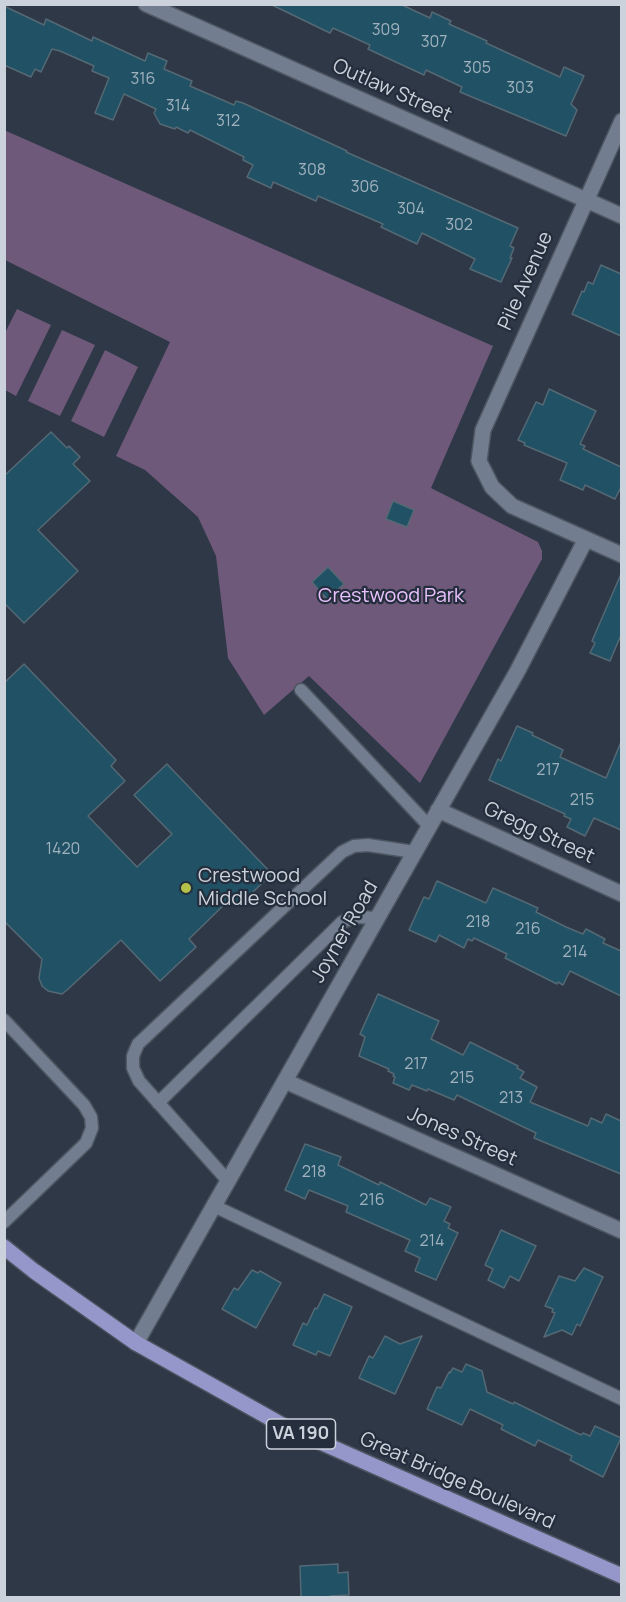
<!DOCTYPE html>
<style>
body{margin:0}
#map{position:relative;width:626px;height:1602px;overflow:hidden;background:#2e3847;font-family:Manrope,sans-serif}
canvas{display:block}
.frame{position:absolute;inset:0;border:6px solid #ccd2db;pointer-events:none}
</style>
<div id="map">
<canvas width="626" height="1602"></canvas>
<div class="frame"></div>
</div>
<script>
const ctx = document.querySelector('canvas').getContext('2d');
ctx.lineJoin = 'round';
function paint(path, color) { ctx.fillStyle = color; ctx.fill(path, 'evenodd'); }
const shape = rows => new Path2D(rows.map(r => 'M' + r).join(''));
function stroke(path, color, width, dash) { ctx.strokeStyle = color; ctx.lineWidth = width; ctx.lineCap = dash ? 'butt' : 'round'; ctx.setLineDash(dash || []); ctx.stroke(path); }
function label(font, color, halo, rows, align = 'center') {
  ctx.font = font + ' Manrope,sans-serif'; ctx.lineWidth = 4.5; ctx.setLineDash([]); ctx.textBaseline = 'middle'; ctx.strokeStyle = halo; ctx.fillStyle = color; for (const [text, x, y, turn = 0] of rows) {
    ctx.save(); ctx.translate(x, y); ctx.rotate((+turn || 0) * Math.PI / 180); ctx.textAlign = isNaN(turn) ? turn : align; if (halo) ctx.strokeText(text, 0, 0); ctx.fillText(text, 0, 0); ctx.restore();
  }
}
paint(shape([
 [4,130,493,346,431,488,538,542,542,551,542,559,420,783,309,676,264,715,228,658,216,556,198,517,145,470,116,456,170,342,5,260],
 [17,309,51,325,16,396,5,390,4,335],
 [62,330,95,345,60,416,28,401],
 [105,350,138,367,104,437,71,421]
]), '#6f597a');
const building = shape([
 [270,4,400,4,430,18,432,12,451,21,449,24,487,41,486,43,560,77,564,67,584,76,571,104,577,110,566,136,460,92,462,87,426,70,424,75,385,57,368,49,370,45,333,28,330,33,270,4],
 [4,6,44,25,46,19,92,41,93,37,145,61,148,53,167,61,164,69,192,81,190,86,234,105,236,101,243,103,347,151,346,152,518,228,510,246,514,248,510,258,512,258,501,282,470,269,475,259,422,233,417,244,381,227,383,224,318,196,316,201,273,182,271,188,247,177,253,165,243,160,244,157,190,130,188,133,176,127,175,129,160,124,154,113,156,109,124,94,113,120,95,113,109,78,92,71,94,66,60,51,52,49,41,72,35,69,31,77,4,65,4,6],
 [601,265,621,274,621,336,572,314,582,291,584,292,588,282,593,284,601,265],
 [549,389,596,411,580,444,585,446,583,449,621,467,621,487,615,499,585,485,583,490,560,480,567,463,524,445,525,443,518,440,536,402,543,405,549,389],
 [51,432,67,448,69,446,80,457,73,464,90,481,38,530,78,571,24,623,4,603,4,476,51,432],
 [393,501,414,510,407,527,386,519,393,501],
 [328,567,344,584,327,599,312,582,328,567],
 [621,574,621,635,610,661,590,653,595,643,592,641,621,574],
 [24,664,116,760,111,766,125,781,88,816,137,867,172,834,134,795,167,764,272,874,239,905,232,897,189,939,196,947,160,981,121,940,67,990,62,994,48,991,42,986,39,978,42,959,4,921,4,683,24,664],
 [517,726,533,733,532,735,563,750,560,757,606,778,621,742,621,830,594,818,585,836,567,827,571,819,564,816,565,814,489,780,498,759,501,761,517,726],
 [437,881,486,903,493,888,538,908,536,912,566,927,583,934,586,929,605,939,603,943,621,951,621,996,570,971,563,985,558,982,557,984,505,958,507,954,474,938,472,941,468,939,464,948,439,935,436,942,409,930,424,897,429,899,437,881],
 [378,994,439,1021,431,1039,463,1055,470,1042,518,1066,517,1068,524,1072,520,1078,537,1087,530,1102,588,1126,591,1118,602,1123,606,1114,621,1121,621,1174,534,1138,536,1133,457,1095,454,1100,428,1089,427,1091,412,1085,409,1090,393,1083,395,1077,393,1076,394,1074,388,1071,389,1069,359,1056,365,1037,360,1034,378,994],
 [305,1144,341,1157,338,1165,379,1185,380,1182,426,1205,430,1198,451,1207,444,1221,450,1224,448,1228,458,1233,436,1280,415,1271,420,1258,405,1251,410,1240,346,1212,348,1206,309,1190,305,1199,285,1190,305,1144],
 [501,1230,536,1246,519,1281,510,1276,504,1288,488,1280,493,1269,485,1265,501,1230],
 [584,1268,603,1277,580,1326,577,1324,572,1335,562,1330,544,1337,555,1313,552,1312,553,1309,545,1306,559,1276,575,1281,584,1268],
 [252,1270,258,1273,260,1271,281,1283,256,1328,222,1309,234,1288,238,1290,252,1270],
 [324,1294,352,1307,330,1356,318,1351,316,1355,293,1345,303,1323,307,1325,315,1308,317,1309,324,1294],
 [385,1336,400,1344,422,1336,395,1394,359,1378,369,1356,373,1358,385,1336],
 [466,1364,482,1371,487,1392,513,1404,514,1402,581,1435,583,1433,590,1436,595,1426,621,1438,603,1477,570,1460,572,1456,538,1440,535,1446,501,1429,503,1425,470,1409,462,1425,427,1409,437,1387,441,1388,449,1372,450,1373,453,1368,462,1372,466,1364],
 [338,1564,338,1573,348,1572,349,1595,330,1596,330,1598,301,1597,300,1566,338,1564]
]);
paint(building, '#215165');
stroke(building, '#556974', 1.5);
const lane = shape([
 [301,690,429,826],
 [4,1020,84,1105,91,1117,92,1128,86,1143,4,1222],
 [158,1103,342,922,355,917,377,918],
 [228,1181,139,1081,133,1068,133,1056,138,1044,342,852,354,846,368,845,414,852],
 [214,1206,622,1399]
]);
const street = shape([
 [146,4,622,216],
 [622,121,483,430,479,461,492,487,512,506,622,555],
 [438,810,622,894],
 [285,1081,622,1231],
 [136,1343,517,672,586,539]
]);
const primary = shape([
 [4,1247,34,1271,136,1343,284,1426,622,1576]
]);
stroke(lane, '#4d5561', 15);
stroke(street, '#4d5561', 18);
stroke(primary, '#4d5561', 18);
stroke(lane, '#727e8f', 12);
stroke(street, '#727e8f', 15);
stroke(primary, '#9597ca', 15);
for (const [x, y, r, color] of [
 [186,888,6,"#b4c24a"]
]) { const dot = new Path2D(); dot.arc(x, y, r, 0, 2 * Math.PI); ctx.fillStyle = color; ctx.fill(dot); stroke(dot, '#242e3c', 2); }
label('16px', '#a1b2be', null, [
 ["309",386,31],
 ["307",434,43],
 ["305",477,69],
 ["316",143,80],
 ["303",520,89],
 ["314",178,107],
 ["312",228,122],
 ["308",312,171],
 ["306",365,188],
 ["304",411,210],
 ["302",459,226],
 ["217",548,771],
 ["215",582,801],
 ["1420",63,850],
 ["218",478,923],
 ["216",528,930],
 ["214",575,953],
 ["217",416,1065],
 ["215",462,1079],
 ["213",511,1099],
 ["218",314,1173],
 ["216",372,1201],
 ["214",432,1242]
]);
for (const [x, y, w] of [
 [301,1434,69]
]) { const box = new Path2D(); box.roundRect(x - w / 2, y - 15, w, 30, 4.5); ctx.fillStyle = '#242e3c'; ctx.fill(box); stroke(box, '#ccd2db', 1.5); }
label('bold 18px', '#ccd2db', null, [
 ["VA 190",301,1434]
]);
label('20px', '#ccd2db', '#242e3c', [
 ["Outlaw Street",392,91,24],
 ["Pile Avenue",526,281,-66],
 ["Gregg Street",539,833,25],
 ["Joyner Road",345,932,-60],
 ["Jones Street",462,1137,24],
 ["Great Bridge Boulevard",457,1481,24]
]);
label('20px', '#e9c1fd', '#242e3c', [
 ["Crestwood Park",391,596]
]);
label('20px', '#ccd2db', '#242e3c', [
 ["Crestwood",198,876],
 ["Middle School",198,899]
], 'left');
</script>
